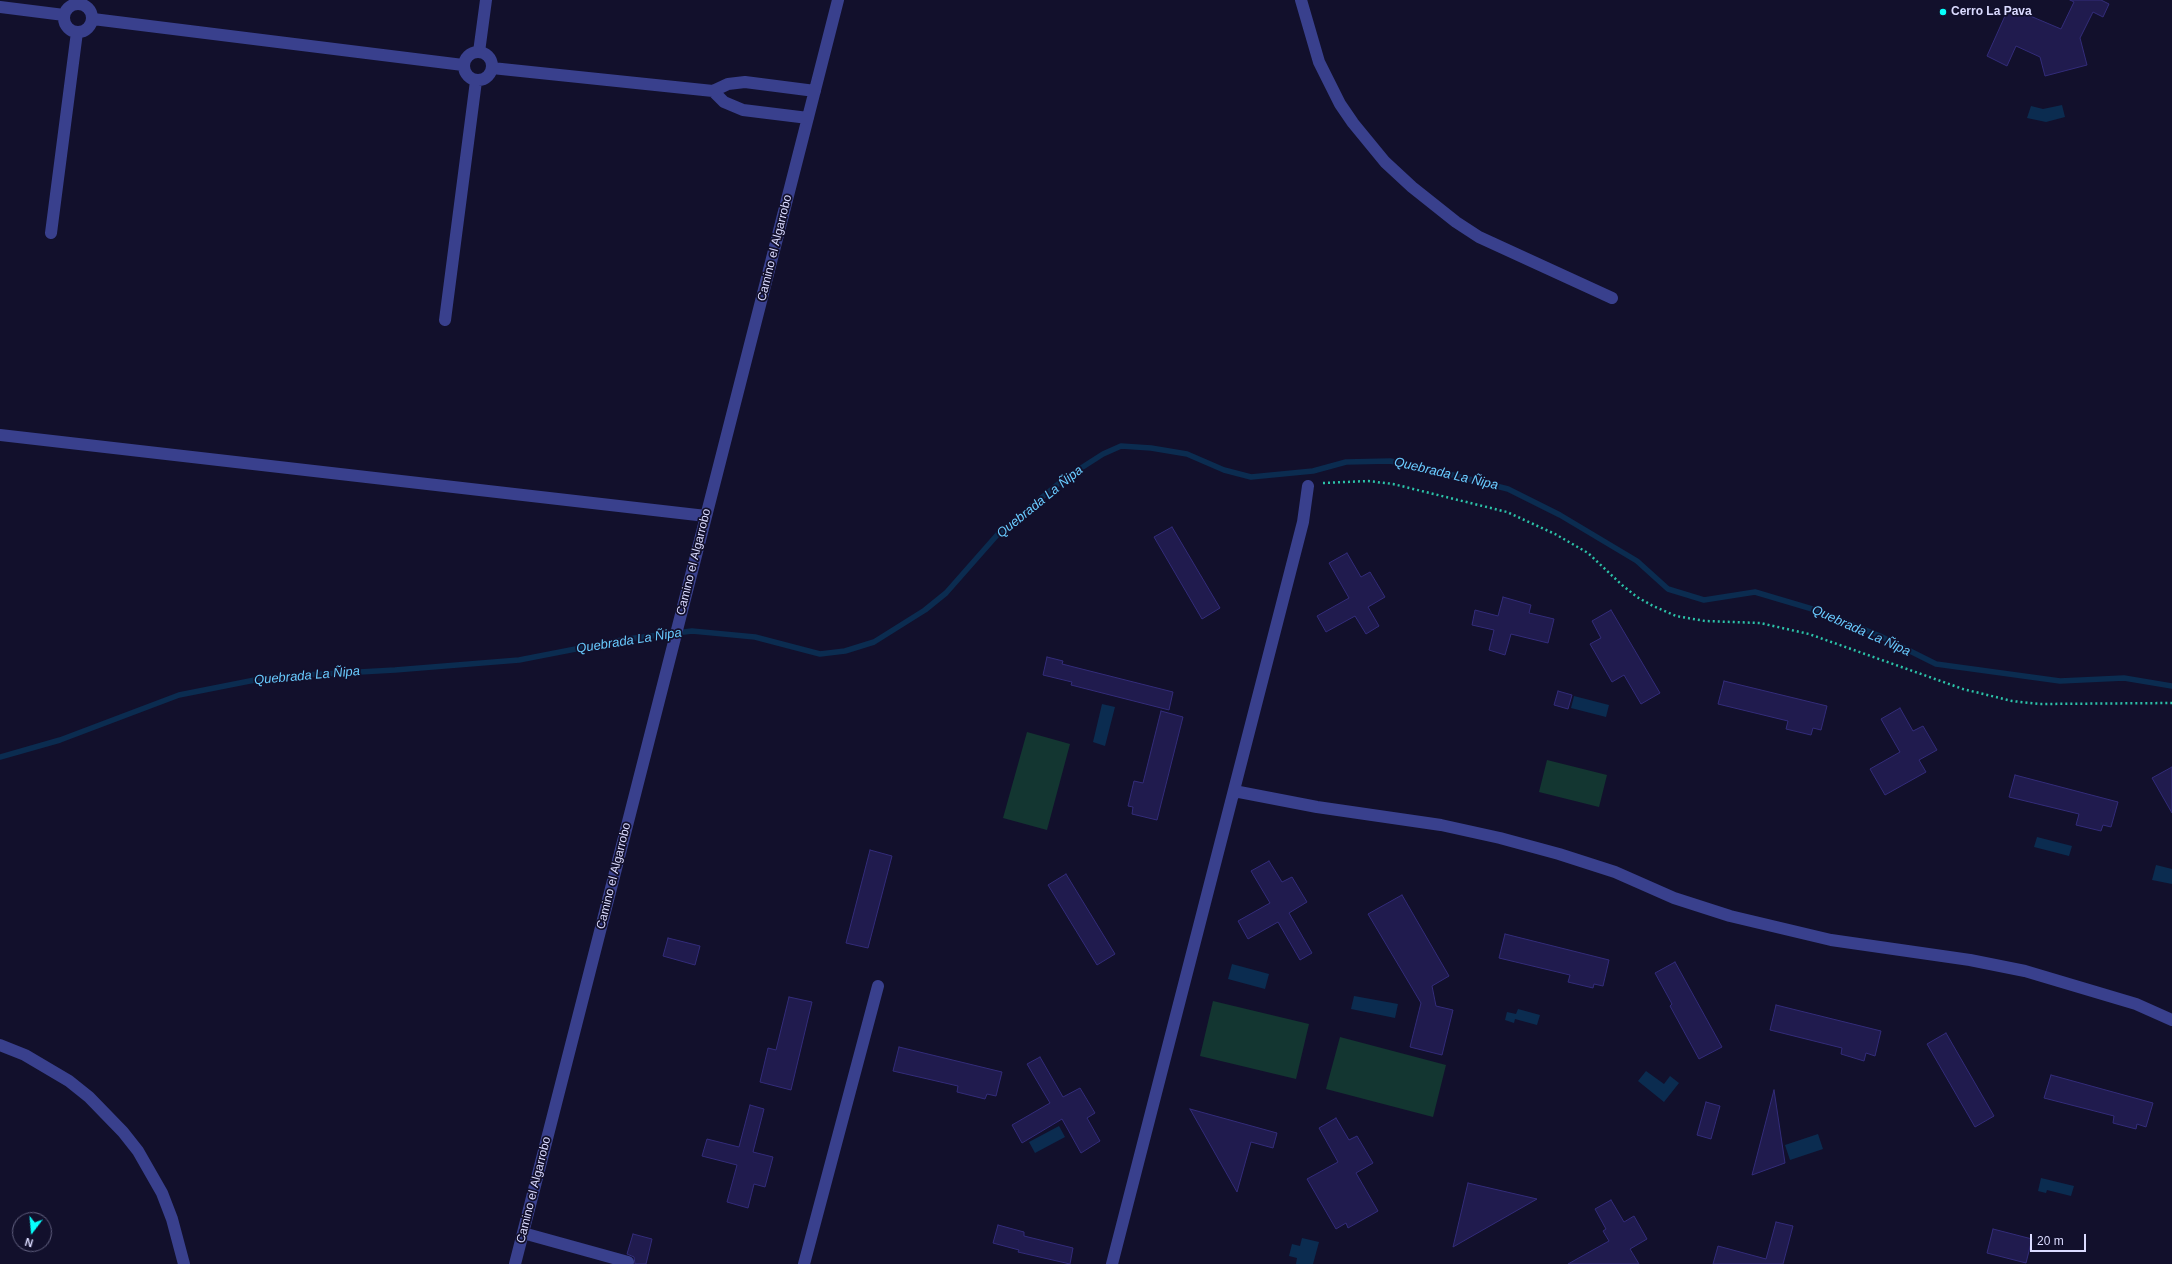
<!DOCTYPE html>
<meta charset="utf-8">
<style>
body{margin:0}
#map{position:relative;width:2172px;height:1264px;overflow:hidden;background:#12102c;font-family:Helvetica,sans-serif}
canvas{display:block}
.north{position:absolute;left:12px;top:1212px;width:40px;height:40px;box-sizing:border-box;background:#12102c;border:1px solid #626180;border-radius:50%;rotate:196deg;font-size:11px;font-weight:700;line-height:16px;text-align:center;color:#dbdbff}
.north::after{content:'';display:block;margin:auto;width:14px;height:18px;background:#07fffc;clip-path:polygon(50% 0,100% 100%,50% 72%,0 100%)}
.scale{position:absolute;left:2030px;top:1234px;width:56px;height:18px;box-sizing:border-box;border:2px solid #dbdbff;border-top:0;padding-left:5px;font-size:12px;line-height:14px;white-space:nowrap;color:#dbdbff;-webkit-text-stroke:3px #12102c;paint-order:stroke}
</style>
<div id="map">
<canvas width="2172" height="1264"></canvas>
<div class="north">N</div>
<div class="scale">20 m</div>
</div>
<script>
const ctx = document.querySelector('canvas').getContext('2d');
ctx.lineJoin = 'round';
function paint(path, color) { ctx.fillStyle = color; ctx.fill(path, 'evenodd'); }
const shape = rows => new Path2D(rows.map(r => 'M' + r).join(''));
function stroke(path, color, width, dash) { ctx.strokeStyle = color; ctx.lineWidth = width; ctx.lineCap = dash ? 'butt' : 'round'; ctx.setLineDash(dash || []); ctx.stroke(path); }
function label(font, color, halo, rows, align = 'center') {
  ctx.font = font + ' Helvetica,sans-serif'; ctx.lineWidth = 3.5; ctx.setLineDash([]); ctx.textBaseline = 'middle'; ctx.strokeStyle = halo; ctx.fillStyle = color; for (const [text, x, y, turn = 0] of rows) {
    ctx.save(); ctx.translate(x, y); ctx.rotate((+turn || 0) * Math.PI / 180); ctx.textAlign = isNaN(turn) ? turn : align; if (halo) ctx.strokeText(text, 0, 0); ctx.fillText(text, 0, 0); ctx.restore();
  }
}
paint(shape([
 [1027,732,1070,744,1047,830,1003,818],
 [1547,760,1607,775,1599,807,1539,792],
 [1213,1001,1309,1024,1296,1079,1200,1056],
 [1340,1037,1446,1065,1433,1117,1326,1089]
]), '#133631');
paint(shape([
 [2062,105,2065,117,2046,122,2027,118,2031,106,2043,109],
 [1574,696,1609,705,1606,717,1571,708],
 [1102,704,1115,707,1105,746,1093,742],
 [2037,837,2072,846,2069,856,2034,847],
 [2156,865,2172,869,2172,884,2152,880],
 [1232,964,1269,974,1265,989,1228,979],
 [1354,996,1398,1004,1395,1018,1351,1009],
 [1518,1009,1540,1015,1537,1025,1515,1019,1514,1023,1505,1020,1507,1012,1516,1014],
 [1646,1071,1664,1084,1670,1076,1679,1083,1664,1102,1638,1081],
 [1059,1126,1065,1137,1035,1153,1029,1142],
 [1818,1134,1823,1149,1790,1160,1785,1145],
 [2041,1178,2074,1186,2071,1196,2047,1190,2046,1193,2038,1191],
 [1302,1238,1319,1242,1313,1264,1296,1264,1297,1258,1289,1256,1292,1244,1300,1246]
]), '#0b2c50');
stroke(shape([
 [0,757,60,740,179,695,270,677,395,670,519,660,627,639,692,631,755,637,820,654,845,651,874,642,925,610,946,593,998,534,1064,479,1103,454,1121,446,1151,448,1187,454,1224,470,1251,477,1313,471,1346,462,1390,461,1421,467,1508,489,1560,515,1637,561,1668,589,1704,600,1755,592,1819,611,1880,636,1936,664,2060,681,2124,678,2172,686]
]), '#0b2c50', 5.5);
const building = shape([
 [2070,0,2101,0,2109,4,2103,17,2093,12,2080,38,2087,65,2045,76,2040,57,2016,46,2007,66,1987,56,2009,7,2061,29,2074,2,2070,0],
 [1172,527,1220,608,1202,619,1154,537,1172,527],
 [1347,553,1361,577,1370,572,1385,597,1368,607,1379,626,1366,634,1355,616,1326,632,1317,616,1349,598,1329,563,1347,553],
 [1503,597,1531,605,1529,613,1554,619,1548,643,1511,634,1505,655,1489,650,1494,630,1472,625,1475,610,1498,616,1503,597],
 [1611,610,1660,693,1641,704,1624,675,1612,682,1590,644,1601,638,1592,621,1611,610],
 [1047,657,1063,661,1062,664,1173,692,1169,710,1071,685,1072,682,1043,675,1047,657],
 [1724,681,1827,706,1821,730,1813,728,1811,735,1786,729,1788,721,1718,704,1724,681],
 [1558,691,1572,695,1568,709,1554,705,1558,691],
 [1900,708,1913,731,1923,726,1937,750,1919,760,1926,772,1885,795,1870,769,1900,752,1881,719,1900,708],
 [1161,711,1183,717,1157,820,1132,814,1133,807,1128,806,1134,781,1143,783,1161,711],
 [2172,767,2172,813,2152,778,2172,767],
 [2015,775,2118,802,2111,827,2103,825,2101,831,2076,825,2079,814,2009,797,2015,775],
 [870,850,892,856,868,948,846,943,870,850],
 [1269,861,1282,882,1292,877,1307,902,1289,913,1312,953,1300,960,1278,922,1248,939,1238,921,1270,903,1251,871,1269,861],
 [1066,874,1115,954,1097,965,1048,885,1066,874],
 [1402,895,1449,976,1432,986,1436,1006,1453,1010,1442,1055,1410,1047,1421,1003,1368,914,1402,895],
 [1505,934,1609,960,1603,986,1594,984,1593,988,1568,982,1570,975,1499,958,1505,934],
 [668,938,700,946,695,965,663,956,668,938],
 [1675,962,1722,1047,1699,1059,1670,1006,1672,1004,1655,973,1675,962],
 [789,997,812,1002,791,1090,760,1082,768,1048,776,1050,789,997],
 [1776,1005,1881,1031,1875,1056,1866,1053,1864,1061,1841,1054,1842,1048,1770,1030,1776,1005],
 [1946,1033,1994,1116,1975,1127,1927,1044,1946,1033],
 [899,1047,1002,1072,996,1096,987,1094,985,1099,957,1092,958,1086,893,1071,899,1047],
 [1040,1057,1063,1097,1080,1088,1095,1113,1087,1118,1100,1141,1081,1153,1062,1119,1022,1143,1012,1125,1050,1103,1027,1064,1040,1057],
 [2051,1075,2153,1103,2146,1127,2137,1124,2136,1129,2113,1123,2114,1116,2044,1098,2051,1075],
 [1774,1090,1785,1163,1752,1175,1774,1090],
 [1706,1102,1720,1106,1711,1139,1697,1135,1706,1102],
 [750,1105,764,1109,753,1152,773,1157,765,1187,754,1184,748,1208,727,1202,737,1165,702,1156,707,1139,739,1147,750,1105],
 [1190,1109,1277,1133,1273,1148,1251,1142,1237,1192,1190,1109],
 [1336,1118,1349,1140,1357,1136,1373,1163,1356,1173,1378,1211,1348,1228,1346,1223,1336,1229,1307,1179,1338,1162,1319,1128,1336,1118],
 [1468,1183,1537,1199,1453,1247,1468,1183],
 [1611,1200,1624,1222,1634,1216,1647,1239,1630,1249,1639,1264,1568,1264,1609,1241,1603,1231,1606,1229,1595,1209,1611,1200],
 [1776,1222,1793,1226,1783,1264,1713,1264,1718,1246,1766,1259,1776,1222],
 [998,1225,1024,1232,1024,1236,1073,1248,1070,1264,1018,1252,1019,1250,993,1243,998,1225],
 [1993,1229,2032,1239,2026,1263,1987,1253,1993,1229],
 [633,1234,652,1239,646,1264,635,1264,634,1257,627,1254,633,1234]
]);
paint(building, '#201b4e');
stroke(building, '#332c7a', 1);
stroke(shape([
 [1323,483,1368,481,1393,484,1507,512,1555,534,1588,553,1622,585,1637,597,1653,606,1676,616,1705,621,1760,623,1809,634,1963,689,2012,701,2039,704,2172,703]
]), '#2cc2a8', 2.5, [2, 3]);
stroke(shape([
 [1301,0,1319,62,1340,104,1353,123,1385,162,1412,187,1456,222,1479,237,1612,298],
 '64 18a14 14 0 1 1 28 0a14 14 0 1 1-28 0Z',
 [0,7,64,15],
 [93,19,463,65],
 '464 66a14 14 0 1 1 28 0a14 14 0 1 1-28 0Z',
 [479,52,486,0],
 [492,68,713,91,728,84,745,82,815,91],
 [713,91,724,102,743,110,808,118],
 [51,233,77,32],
 [445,320,476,81],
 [0,435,706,516],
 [1234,791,1317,807,1441,825,1500,838,1559,854,1615,872,1674,898,1730,916,1831,940,1970,960,2025,971,2136,1004,2172,1020],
 [0,1045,25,1055,69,1081,89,1097,123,1132,138,1151,162,1193,172,1219,184,1264],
 [523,1233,628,1262],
 [515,1264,838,0],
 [804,1264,878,986],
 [1112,1264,1303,522,1308,486]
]), '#39408d', 12);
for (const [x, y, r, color] of [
 [1943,12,4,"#07fffc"]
]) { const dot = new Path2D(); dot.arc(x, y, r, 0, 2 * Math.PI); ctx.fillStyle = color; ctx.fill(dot); stroke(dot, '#12102c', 1.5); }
label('bold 12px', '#dbdbff', '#12102c', [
 ["Cerro La Pava",1951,12]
], 'left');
label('12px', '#dbdbff', '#12102c', [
 ["Camino el Algarrobo",775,248,-76],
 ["Camino el Algarrobo",694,562,-76],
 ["Camino el Algarrobo",614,876,-76],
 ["Camino el Algarrobo",534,1190,-76]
]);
label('italic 13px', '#69cbff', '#12102c', [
 ["Quebrada La Ñipa",1446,474,13],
 ["Quebrada La Ñipa",1040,502,-39],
 ["Quebrada La Ñipa",1861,631,24],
 ["Quebrada La Ñipa",629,641,-9],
 ["Quebrada La Ñipa",307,676,-5]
]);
</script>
